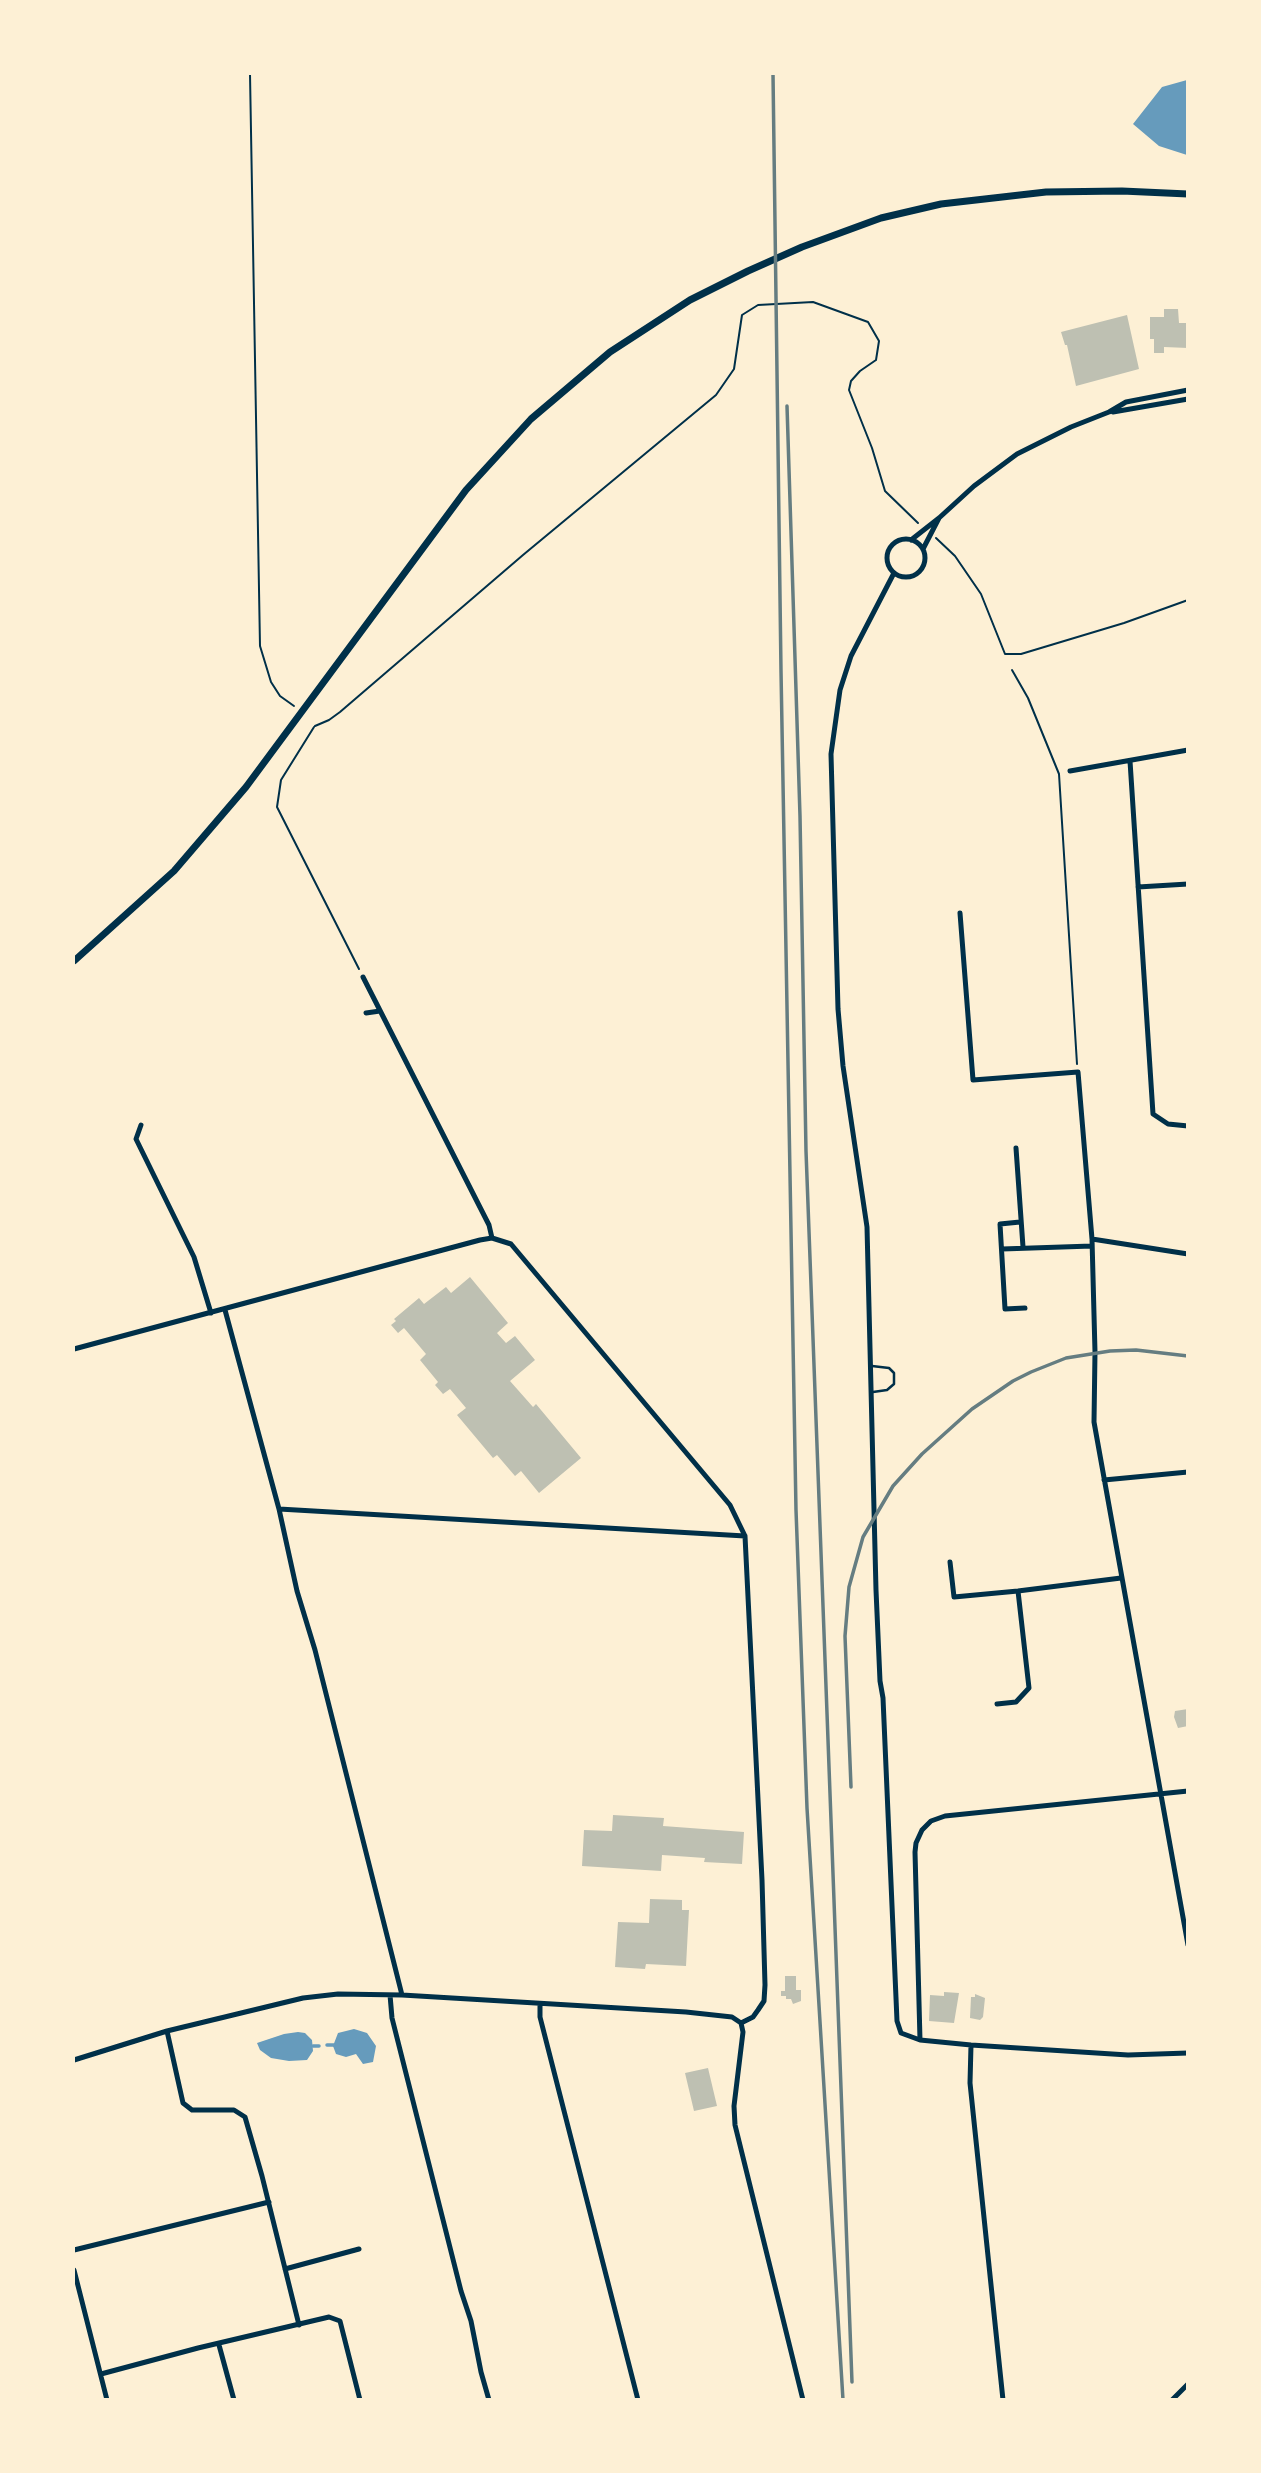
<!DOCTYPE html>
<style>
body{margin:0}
#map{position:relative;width:1261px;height:2473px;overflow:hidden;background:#fdf0d5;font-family:Raleway,sans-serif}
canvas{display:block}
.frame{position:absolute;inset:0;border:75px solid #fdf0d5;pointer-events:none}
</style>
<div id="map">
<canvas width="1261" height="2473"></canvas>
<div class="frame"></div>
</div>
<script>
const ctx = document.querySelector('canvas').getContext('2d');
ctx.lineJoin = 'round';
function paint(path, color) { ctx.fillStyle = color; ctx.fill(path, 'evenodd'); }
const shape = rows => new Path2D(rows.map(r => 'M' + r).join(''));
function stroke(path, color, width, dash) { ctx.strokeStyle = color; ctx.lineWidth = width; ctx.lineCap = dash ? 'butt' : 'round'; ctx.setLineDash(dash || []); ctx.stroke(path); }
paint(shape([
 [1187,80,1188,80,1187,155,1159,146,1133,124,1162,87],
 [354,2029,367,2033,376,2046,373,2062,363,2064,356,2054,346,2057,336,2054,333,2046,338,2033],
 [298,2032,305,2033,312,2040,313,2051,307,2060,289,2061,271,2058,260,2050,257,2043,284,2034]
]), '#669bbc');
stroke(shape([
 [327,2045,334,2045],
 [313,2046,319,2046]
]), '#669bbc', 3.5);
paint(shape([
 [1164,309,1178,309,1179,323,1188,323,1188,348,1164,347,1164,353,1154,353,1154,339,1150,339,1150,317,1164,317],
 [1127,315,1139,369,1076,386,1067,345,1065,345,1061,332],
 [470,1277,508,1323,497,1333,506,1343,515,1336,535,1360,510,1381,533,1407,536,1404,581,1458,539,1493,521,1471,515,1476,497,1455,493,1458,457,1415,466,1408,450,1389,443,1394,435,1385,438,1382,420,1360,426,1354,404,1328,398,1333,391,1325,396,1321,394,1319,419,1298,424,1304,446,1287,451,1293],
 [1188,1709,1188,1726,1178,1728,1174,1717,1175,1711],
 [613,1815,664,1818,663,1826,744,1832,742,1864,704,1862,705,1858,662,1855,661,1871,582,1866,584,1830,612,1831],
 [650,1899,682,1900,682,1910,689,1910,686,1966,646,1964,645,1969,615,1967,618,1922,649,1923],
 [785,1976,796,1976,796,1990,801,1990,801,2001,793,2004,791,1999,786,1999,786,1996,781,1996,781,1991,785,1991],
 [944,1992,959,1993,954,2023,929,2021,930,1995,944,1996],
 [975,1994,985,1998,983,2017,980,2020,970,2018,971,1997,975,1997],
 [708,2068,717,2106,694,2111,685,2073]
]), '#bec0b2');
stroke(shape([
 [250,74,260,646,271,682,280,696,294,706],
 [936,538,955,556,981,594,1005,654,1021,654,1124,623,1188,600],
 [1012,670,1028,698,1059,774,1077,1064],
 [315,726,329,720,340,712,523,555,716,395,734,369,742,315,758,305,813,302,868,322,879,341,876,360,860,371,851,381,849,390,872,448,885,491,918,523],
 [314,727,281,780,277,807,359,969]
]), '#003049', 2);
stroke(shape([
 [872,1366,889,1368,894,1373,894,1384,887,1390,873,1392]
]), '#003049', 2.5);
stroke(shape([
 [1113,412,1188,399],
 '887 558a19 19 0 1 1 38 0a19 19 0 1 1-38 0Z',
 [911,540,939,518,974,486,1017,454,1071,427,1109,412,1126,402,1188,390],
 [923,549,939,518],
 [894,573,851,656,840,690,831,754,838,1009,843,1066,867,1227,876,1590,880,1681,883,1698,897,2021,901,2033,920,2040,971,2045,1128,2055,1188,2053],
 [1130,761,1153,1114,1168,1124,1188,1126],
 [1070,771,1188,750],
 [1138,887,1188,884],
 [960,913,973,1080,1078,1072,1092,1239,1095,1352,1094,1422,1188,1945],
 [363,977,489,1225,492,1238],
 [366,1013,380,1011],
 [141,1125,136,1139,194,1257,211,1313],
 [1016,1148,1023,1247],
 [1020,1222,1000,1224,1005,1309,1025,1308],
 [1092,1239,1188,1254],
 [1002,1249,1092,1246],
 [225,1310,279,1509,297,1591,315,1650,402,1995],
 [74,1349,480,1240,492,1238,511,1244,730,1505,745,1536,762,1880,765,1985,764,2001,758,2010,753,2017,741,2023],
 [1104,1480,1188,1472],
 [279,1509,745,1536],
 [950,1562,954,1597,1018,1591,1121,1578],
 [997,1704,1016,1702,1029,1688,1018,1591],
 [390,1995,392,2018,461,2291,471,2321,481,2372,489,2400],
 [540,2004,540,2017,638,2400],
 [741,2023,743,2032,734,2106,735,2125,803,2400],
 [167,2031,183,2103,192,2110,234,2110,245,2117,262,2176,299,2325],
 [920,2040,915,1852,916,1843,922,1830,931,1821,945,1816,1188,1791],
 [971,2045,970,2083,1003,2400],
 [74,2060,167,2031,303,1998,338,1994,402,1995,686,2012,732,2017,741,2023],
 [74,2250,269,2202],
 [285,2269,359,2249],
 [74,2270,107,2400],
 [219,2345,234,2400],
 [101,2374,198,2348,329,2317,340,2321,360,2400],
 [1172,2400,1188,2384]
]), '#003049', 5);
stroke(shape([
 [74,961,174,871,246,787,466,490,531,419,610,352,690,300,748,271,802,247,881,218,941,204,1046,192,1122,191,1188,194]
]), '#003049', 7);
stroke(shape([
 [773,74,781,671,796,1510,807,1808,843,2400],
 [787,406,800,816,806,1151,852,2382],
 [851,1787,845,1636,849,1587,863,1537,893,1486,922,1454,972,1409,1013,1381,1031,1372,1066,1358,1110,1351,1136,1350,1188,1356]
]), '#657d81', 3.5);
</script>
